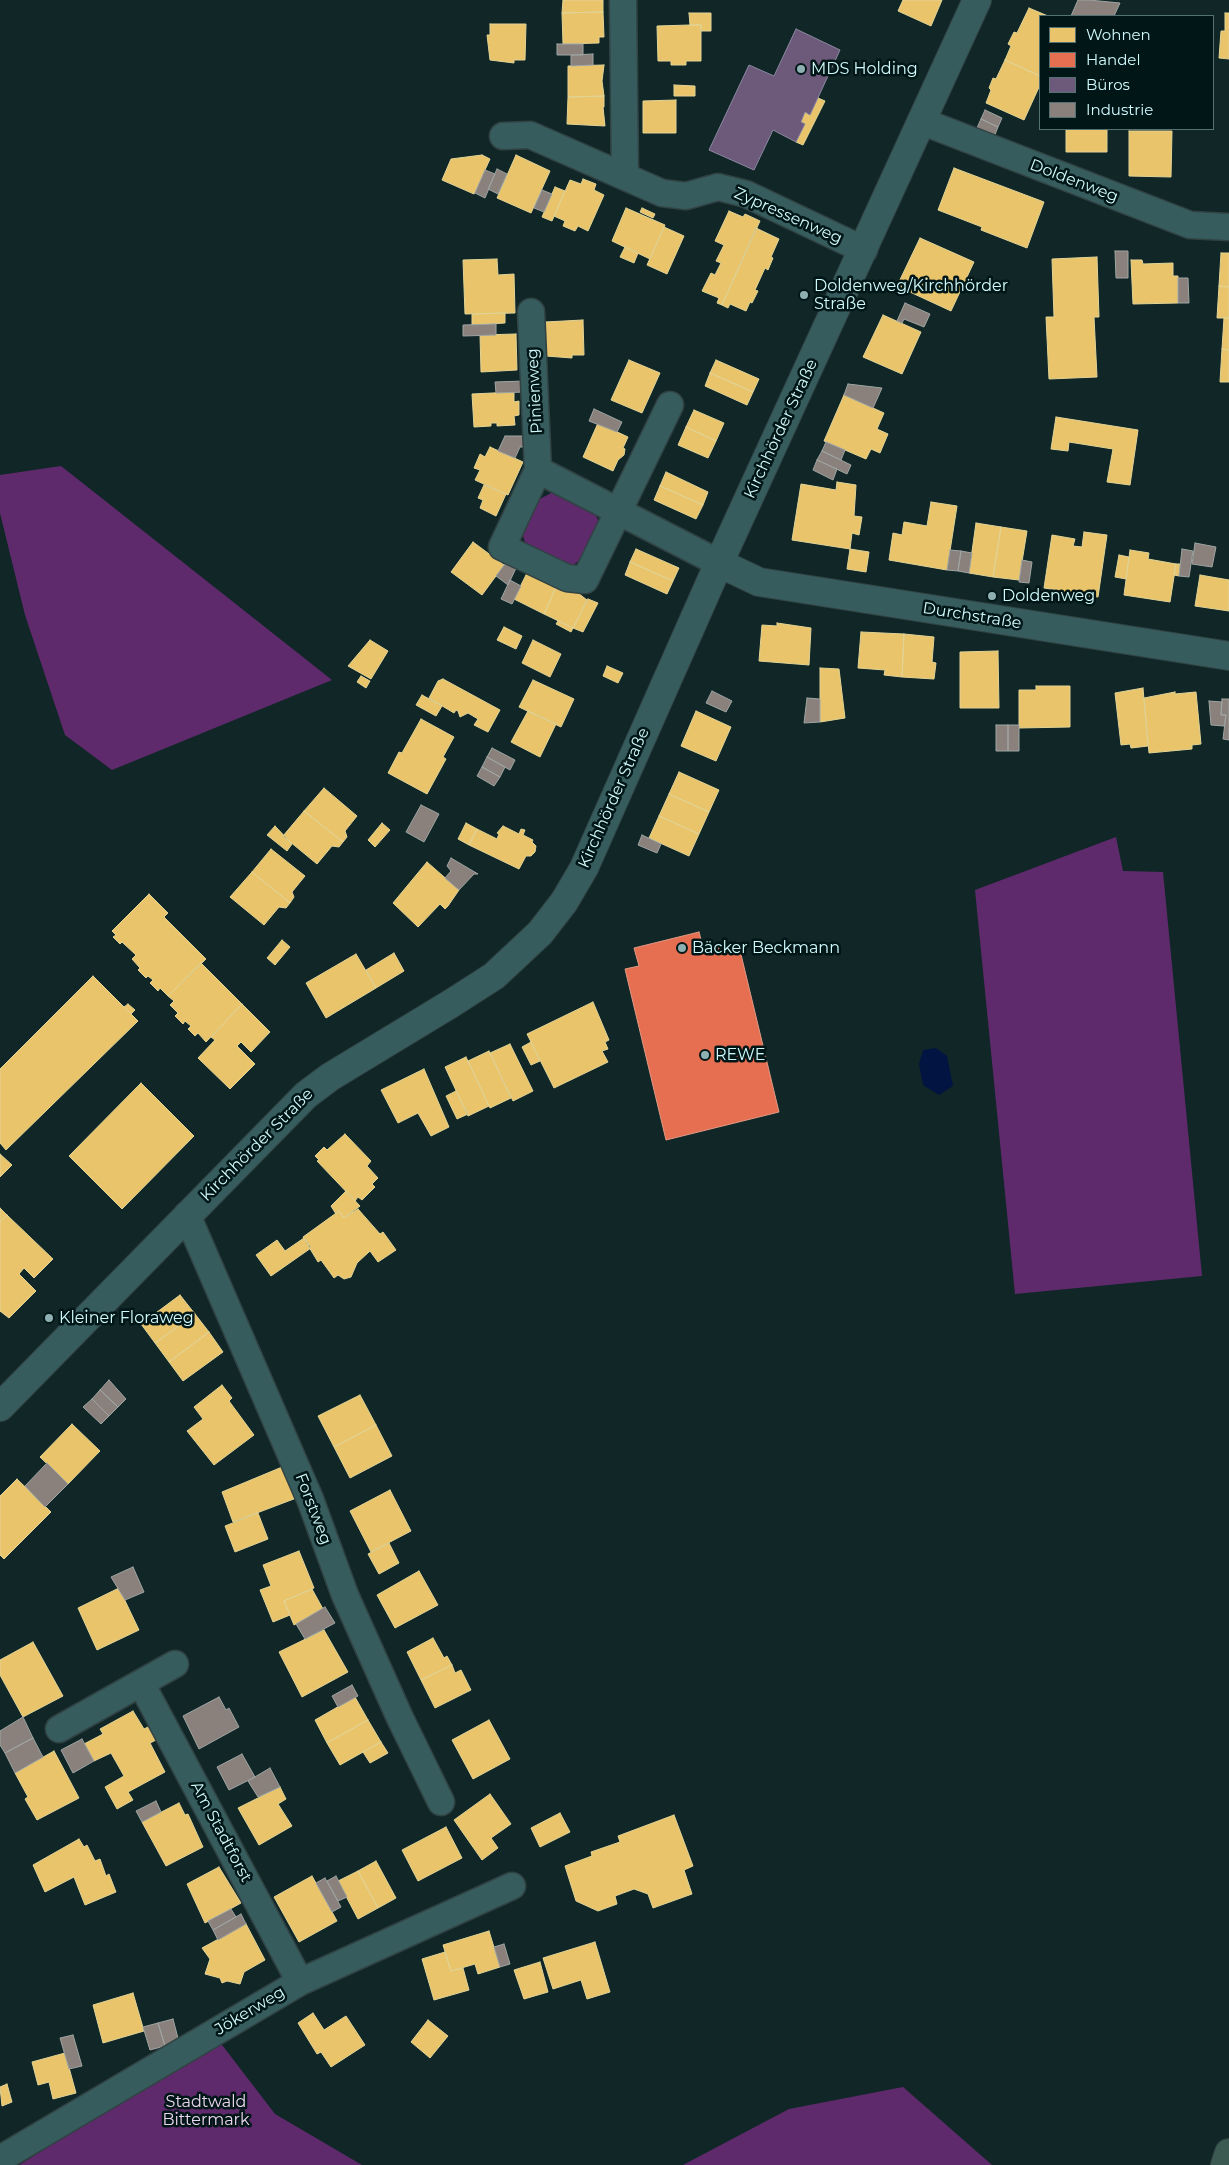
<!DOCTYPE html>
<meta charset="utf-8">
<style>
body{margin:0}
#map{position:relative;width:1229px;height:2165px;overflow:hidden;background:#112727;font-family:Montserrat,sans-serif}
canvas{display:block}
.legend{position:absolute;left:1039px;top:15px;width:175px;height:115px;box-sizing:border-box;background:#001617;border:1px solid #547173;margin:0;padding:6px 9px;list-style:none;font-size:15px;color:#d1fafd}
.legend li{display:flex;align-items:center;gap:10px;height:25px}
.legend b{width:25px;border:1px solid #547173}
</style>
<div id="map">
<canvas width="1229" height="2165"></canvas>
<ul class="legend">
<li><b style="height:14px;background:#e9c46a"></b>Wohnen</li>
<li><b style="height:14px;background:#e76f51"></b>Handel</li>
<li><b style="height:14px;background:#6d597a"></b>Büros</li>
<li><b style="height:14px;background:#8a817c"></b>Industrie</li>
</ul>
</div>
<script>
const ctx = document.querySelector('canvas').getContext('2d');
ctx.lineJoin = 'round';
function paint(path, color) { ctx.fillStyle = color; ctx.fill(path, 'evenodd'); }
const shape = rows => new Path2D(rows.map(r => 'M' + r).join(''));
function stroke(path, color, width, dash) { ctx.strokeStyle = color; ctx.lineWidth = width; ctx.lineCap = dash ? 'butt' : 'round'; ctx.setLineDash(dash || []); ctx.stroke(path); }
function label(font, color, halo, rows, align = 'center') {
  ctx.font = font + ' Montserrat,sans-serif'; ctx.lineWidth = 5; ctx.setLineDash([]); ctx.textBaseline = 'middle'; ctx.strokeStyle = halo; ctx.fillStyle = color; for (const [text, x, y, turn = 0] of rows) {
    ctx.save(); ctx.translate(x, y); ctx.rotate((+turn || 0) * Math.PI / 180); ctx.textAlign = isNaN(turn) ? turn : align; if (halo) ctx.strokeText(text, 0, 0); ctx.fillText(text, 0, 0); ctx.restore();
  }
}
paint(shape([
 [61,466,332,680,112,770,65,735,25,615,0,513,0,475],
 [555,491,593,508,600,525,588,554,572,566,561,567,527,548,522,533,536,501],
 [1116,837,1123,871,1163,872,1202,1276,1015,1294,975,890],
 [219,2041,275,2114,362,2165,19,2165],
 [903,2087,992,2165,683,2165,789,2109]
]), '#5f2a6c');
paint(shape([
 [936,1048,947,1056,953,1086,939,1095,923,1085,919,1064,923,1050]
]), '#021442');
const homes = shape([
 [563,0,603,0,603,12,562,13,563,0],
 [903,0,942,0,931,26,898,11,903,0],
 [1029,8,1048,16,1040,16,1040,76,1005,60,1011,46,1008,44,1014,32,1017,33,1029,8],
 [603,12,604,37,599,37,599,43,563,44,562,13,603,12],
 [689,13,711,13,711,31,700,31,701,25,690,25,689,13],
 [1225,13,1229,13,1229,59,1219,58,1221,31,1225,31,1225,13],
 [490,24,526,24,525,60,514,60,514,63,490,60,487,35,490,35,490,24],
 [690,25,701,25,701,61,686,61,686,65,671,65,671,61,658,61,657,26,690,25],
 [1005,60,1040,76,1040,85,1024,120,986,103,991,90,989,88,993,78,996,79,1005,60],
 [604,65,602,81,604,96,568,97,568,66,604,65],
 [674,85,695,86,695,96,674,96,674,85],
 [604,96,604,107,603,107,605,126,567,124,568,97,604,96],
 [818,98,825,101,803,145,796,142,805,124,801,122,805,112,810,115,818,98],
 [676,100,676,133,643,133,643,101,676,100],
 [1066,129,1107,129,1107,152,1066,152,1066,129],
 [1129,131,1172,131,1171,177,1129,176,1129,131],
 [482,155,490,159,474,194,442,180,451,159,482,155],
 [516,155,550,171,531,213,497,198,516,155],
 [954,168,1044,202,1027,248,981,230,982,227,938,210,954,168],
 [583,179,596,184,594,190,604,195,588,231,578,226,575,231,563,226,565,221,554,216,570,180,581,184,583,179],
 [555,187,565,191,552,221,542,217,555,187],
 [626,208,665,225,650,259,612,241,626,208],
 [642,208,655,214,653,218,640,212,642,208],
 [729,211,743,217,745,214,760,221,722,305,717,303,719,298,702,291,711,273,715,275,721,263,716,261,724,245,715,241,729,211],
 [664,227,684,236,667,274,647,265,664,227],
 [756,228,779,239,771,257,773,258,768,270,765,268,755,290,758,291,752,303,750,302,746,311,730,304,728,308,722,305,756,228],
 [920,238,974,262,951,311,897,286,920,238],
 [625,247,638,253,634,263,620,257,625,247],
 [1221,253,1229,253,1229,287,1219,286,1221,253],
 [1097,257,1099,317,1094,317,1097,377,1049,379,1046,317,1054,317,1052,259,1097,257],
 [497,259,498,275,514,274,515,313,465,314,463,260,497,259],
 [1131,260,1142,260,1143,264,1173,263,1173,276,1178,276,1178,303,1133,304,1131,260],
 [1219,286,1229,287,1229,318,1217,318,1219,286],
 [505,313,505,323,472,325,472,314,505,313],
 [883,315,921,332,902,374,863,357,883,315],
 [1224,318,1229,318,1229,350,1222,349,1224,318],
 [583,320,584,355,572,355,572,358,546,356,545,322,583,320],
 [516,334,517,370,481,372,480,335,516,334],
 [1222,349,1229,350,1229,382,1220,382,1222,349],
 [629,360,660,373,642,413,611,400,629,360],
 [716,360,759,379,753,392,710,373,716,360],
 [710,373,753,392,747,405,705,386,710,373],
 [514,392,514,402,519,401,519,415,514,416,515,425,497,426,497,423,491,423,491,426,474,427,472,394,514,392],
 [844,395,884,413,877,429,888,434,880,453,871,449,866,459,824,441,844,395],
 [694,410,724,423,716,441,686,427,694,410],
 [1056,417,1138,430,1130,485,1107,482,1113,449,1069,442,1068,451,1051,449,1056,417],
 [598,423,628,437,623,448,625,449,624,455,618,460,613,471,583,457,598,423],
 [686,427,716,441,708,458,678,445,686,427],
 [490,447,523,462,508,495,475,480,480,470,474,468,480,454,485,457,490,447],
 [666,472,708,492,703,505,660,486,666,472],
 [837,482,856,485,854,516,862,517,859,535,852,533,850,549,792,540,801,484,836,490,837,482],
 [484,485,506,494,496,516,480,508,483,500,478,498,484,485],
 [660,486,703,505,696,519,654,500,660,486],
 [931,502,957,506,947,570,889,560,893,533,902,535,904,522,927,526,931,502],
 [976,523,1001,527,993,577,969,573,976,523],
 [1001,527,1027,531,1019,580,993,577,1001,527],
 [1084,532,1107,535,1098,597,1057,592,1058,590,1044,588,1052,535,1075,539,1073,546,1082,547,1084,532],
 [473,542,504,565,482,595,451,572,473,542],
 [636,549,679,568,673,581,630,562,636,549],
 [850,549,869,552,866,572,847,569,850,549],
 [1130,550,1149,553,1148,559,1176,564,1170,602,1124,595,1130,550],
 [1119,555,1129,557,1126,579,1115,577,1119,555],
 [630,562,673,581,667,594,625,575,630,562],
 [1176,564,1180,564,1179,576,1174,575,1176,564],
 [528,571,557,585,544,614,514,599,528,571],
 [1200,575,1229,580,1229,611,1195,606,1200,575],
 [557,585,578,593,587,600,573,628,544,614,557,585],
 [588,599,598,603,583,632,573,628,588,599],
 [558,621,573,628,571,632,556,624,558,621],
 [777,623,811,628,809,665,759,661,762,625,777,626,777,623],
 [504,627,522,636,516,649,497,640,504,627],
 [861,632,904,634,902,677,884,675,885,670,858,668,861,632],
 [904,634,934,637,932,662,936,663,934,679,902,677,904,634],
 [370,640,388,651,371,679,348,666,370,640],
 [533,640,561,654,550,677,522,663,533,640],
 [998,651,999,708,960,708,960,652,998,651],
 [607,666,623,673,618,683,603,676,607,666],
 [820,668,839,669,845,718,820,722,820,668],
 [361,676,370,681,366,688,357,682,361,676],
 [443,679,500,710,488,732,474,725,478,719,468,713,460,717,458,711,456,710,454,713,429,698,438,681,443,679],
 [533,680,574,699,561,727,519,707,533,680],
 [1036,686,1070,686,1070,727,1019,728,1019,690,1036,690,1036,686],
 [1143,688,1148,746,1131,748,1130,744,1121,745,1115,693,1143,688],
 [1175,692,1175,694,1196,692,1201,744,1192,745,1192,749,1149,753,1144,698,1175,692],
 [422,695,442,706,436,716,416,705,422,695],
 [528,711,556,724,540,757,511,742,528,711],
 [696,711,731,727,716,761,681,746,696,711],
 [421,719,454,737,443,757,446,759,427,794,388,773,399,752,402,753,421,719],
 [679,772,719,790,709,812,669,794,679,772],
 [324,788,357,816,345,831,347,837,343,842,304,811,324,788],
 [669,794,709,812,699,834,659,816,669,794],
 [304,811,343,842,339,847,332,846,317,864,283,836,304,811],
 [659,816,699,834,689,856,649,838,659,816],
 [382,823,390,830,375,847,368,840,382,823],
 [466,823,477,829,469,845,458,839,466,823],
 [275,826,292,844,287,851,267,835,275,826],
 [503,826,519,834,521,829,525,830,523,835,533,840,532,842,536,846,535,852,531,856,526,856,519,869,469,845,477,829,497,839,499,834,497,833,503,826],
 [271,849,305,876,292,892,294,897,290,903,252,872,271,849],
 [427,862,459,890,448,906,445,909,440,904,418,927,393,903,427,862],
 [252,872,290,903,286,908,279,907,264,925,230,897,252,872],
 [149,894,168,913,164,917,206,959,168,996,160,988,158,991,150,983,153,980,148,976,146,978,138,970,140,968,132,959,136,955,122,942,120,944,113,937,116,935,112,931,149,894],
 [282,940,290,947,275,965,267,958,282,940],
 [394,953,404,971,376,988,366,970,394,953],
 [356,954,376,988,326,1018,306,983,356,954],
 [201,963,242,1004,206,1042,198,1033,195,1036,188,1029,191,1026,185,1021,183,1024,175,1016,178,1013,170,1005,174,1001,168,996,201,963],
 [93,976,138,1021,6,1150,0,1143,0,1069,93,976],
 [593,1002,609,1040,605,1042,608,1049,602,1051,608,1062,554,1088,527,1034,593,1002],
 [128,1004,135,1010,131,1014,124,1007,128,1004],
 [242,1004,270,1032,251,1052,241,1042,237,1046,255,1064,230,1089,198,1058,215,1040,211,1037,242,1004],
 [531,1042,540,1061,531,1065,522,1047,531,1042],
 [510,1044,533,1091,513,1101,490,1053,510,1044],
 [489,1051,511,1098,490,1108,468,1061,489,1051],
 [466,1057,489,1106,468,1116,445,1067,466,1057],
 [424,1069,449,1127,431,1136,418,1113,398,1123,381,1090,424,1069],
 [141,1083,194,1136,122,1209,69,1156,141,1083],
 [456,1091,468,1114,457,1119,446,1096,456,1091],
 [345,1134,371,1161,367,1166,378,1178,372,1184,375,1187,362,1200,358,1197,355,1201,317,1161,319,1160,315,1156,324,1147,327,1150,345,1134],
 [0,1154,12,1165,0,1177,0,1154],
 [346,1191,360,1206,344,1218,339,1211,336,1214,331,1206,346,1191],
 [0,1208,7,1215,0,1222,0,1208],
 [358,1209,380,1234,383,1232,396,1250,378,1262,370,1251,357,1263,351,1277,344,1279,338,1275,334,1278,321,1260,318,1262,303,1237,339,1211,344,1218,358,1209],
 [7,1215,53,1259,34,1278,24,1268,19,1274,36,1291,9,1318,0,1311,0,1222,7,1215],
 [304,1238,311,1248,271,1276,256,1255,277,1240,285,1251,304,1238],
 [180,1295,195,1314,155,1343,141,1324,180,1295],
 [195,1314,209,1332,169,1362,155,1343,195,1314],
 [209,1332,223,1352,183,1381,169,1362,209,1332],
 [222,1385,232,1398,229,1401,254,1435,214,1465,187,1431,203,1419,194,1407,222,1385],
 [360,1395,376,1425,334,1447,318,1416,360,1395],
 [72,1424,100,1451,68,1484,40,1457,72,1424],
 [376,1425,392,1456,350,1478,334,1447,376,1425],
 [287,1465,299,1497,233,1522,222,1492,287,1465],
 [17,1479,51,1512,4,1559,0,1555,0,1496,17,1479],
 [390,1490,411,1531,371,1552,350,1511,390,1490],
 [258,1513,268,1539,235,1552,225,1526,258,1513],
 [389,1543,399,1563,379,1574,368,1554,389,1543],
 [299,1551,314,1588,284,1601,290,1615,273,1622,260,1590,271,1586,263,1565,299,1551],
 [419,1571,438,1605,395,1628,377,1595,419,1571],
 [119,1588,139,1630,97,1650,78,1608,119,1588],
 [312,1589,323,1609,294,1625,284,1601,312,1589],
 [324,1630,348,1672,302,1697,279,1652,324,1630],
 [433,1638,444,1658,447,1656,452,1665,421,1680,407,1652,433,1638],
 [33,1642,63,1696,23,1717,0,1675,0,1660,33,1642],
 [452,1665,455,1673,461,1670,471,1690,435,1708,421,1680,452,1665],
 [355,1697,368,1720,327,1743,315,1720,355,1697],
 [133,1711,144,1729,148,1727,156,1740,150,1743,165,1772,128,1792,133,1800,117,1809,105,1787,124,1776,111,1753,94,1761,84,1744,103,1734,100,1729,133,1711],
 [368,1720,381,1742,340,1765,327,1743,368,1720],
 [489,1720,510,1759,473,1779,452,1740,489,1720],
 [381,1742,388,1753,370,1763,363,1752,381,1742],
 [54,1751,79,1798,37,1820,25,1799,28,1797,15,1773,54,1751],
 [280,1787,286,1799,278,1804,292,1826,259,1845,238,1808,280,1787],
 [490,1794,511,1824,491,1838,498,1848,482,1860,454,1820,490,1794],
 [179,1803,185,1815,188,1814,203,1847,166,1866,142,1822,179,1803],
 [560,1813,570,1832,540,1847,531,1828,560,1813],
 [674,1815,693,1866,684,1870,692,1894,653,1908,648,1894,634,1889,615,1896,617,1904,598,1911,576,1901,565,1866,592,1856,591,1852,620,1842,618,1836,674,1815],
 [446,1827,462,1858,418,1881,402,1850,446,1827],
 [79,1839,84,1847,87,1845,95,1861,100,1859,106,1876,109,1874,116,1892,85,1905,74,1877,45,1892,33,1865,79,1839],
 [376,1861,396,1898,378,1908,358,1871,376,1861],
 [219,1867,241,1903,205,1923,187,1884,219,1867],
 [358,1871,378,1908,358,1919,338,1881,358,1871],
 [312,1876,337,1921,299,1942,274,1897,312,1876],
 [246,1924,265,1960,244,1972,240,1984,227,1981,222,1983,220,1978,205,1974,210,1959,202,1948,246,1924],
 [489,1931,500,1967,478,1974,475,1964,451,1971,443,1945,489,1931],
 [595,1942,610,1992,587,1999,581,1980,553,1989,543,1958,595,1942],
 [445,1952,451,1971,463,1968,469,1990,434,2000,422,1959,445,1952],
 [540,1962,548,1992,524,1999,514,1970,540,1962],
 [133,1993,144,2031,103,2043,93,2005,133,1993],
 [313,2013,324,2030,346,2016,365,2045,331,2067,321,2052,317,2054,298,2023,313,2013],
 [428,2020,448,2036,430,2058,411,2042,428,2020],
 [65,2053,76,2093,53,2099,49,2082,38,2085,32,2062,65,2053],
 [7,2084,12,2102,2,2106,0,2087,7,2084]
]);
paint(homes, '#e9c46a');
stroke(homes, '#e2d496', 1);
const shops = shape([
 [699,932,704,951,738,942,779,1112,666,1140,625,969,639,966,634,948,699,932]
]);
paint(shops, '#e76f51');
stroke(shops, '#e09985', 1);
const offices = shape([
 [796,29,840,50,810,115,805,112,801,122,805,124,796,142,773,130,754,170,709,150,749,65,774,76,796,29]
]);
paint(offices, '#6d597a');
stroke(offices, '#8b89a1', 1);
const industry = shape([
 [1078,0,1089,0,1120,3,1114,16,1071,16,1078,0],
 [557,44,583,44,583,55,557,55,557,44],
 [593,54,593,65,571,66,571,55,593,54],
 [985,110,1002,118,998,127,981,119,985,110],
 [981,119,998,127,994,137,976,130,981,119],
 [497,169,507,174,498,194,488,189,497,169],
 [485,170,495,174,485,198,475,193,485,170],
 [542,190,552,194,544,212,534,208,542,190],
 [1115,251,1128,251,1128,278,1116,278,1115,251],
 [1178,278,1188,278,1189,303,1178,303,1178,278],
 [905,303,930,314,924,327,904,319,902,323,897,321,905,303],
 [496,324,496,335,463,336,463,325,496,324],
 [525,381,525,392,496,393,495,382,525,381],
 [848,384,882,388,873,408,844,395,848,384],
 [594,409,622,422,617,432,589,421,594,409],
 [505,436,523,436,524,447,520,447,515,458,498,451,505,436],
 [826,442,845,450,841,460,822,451,826,442],
 [822,451,851,465,847,474,817,460,822,451],
 [817,460,837,469,833,480,813,470,817,460],
 [1195,543,1216,547,1212,567,1192,564,1195,543],
 [1182,549,1193,551,1189,577,1179,576,1182,549],
 [950,550,961,551,958,571,947,570,950,550],
 [961,551,972,553,969,573,958,571,961,551],
 [508,560,518,564,508,585,496,576,508,560],
 [1022,560,1032,562,1029,583,1019,582,1022,560],
 [510,580,521,586,512,604,501,599,510,580],
 [712,691,732,701,726,712,706,703,712,691],
 [807,698,820,699,820,722,804,723,807,698],
 [1222,699,1229,699,1229,740,1223,739,1226,715,1221,715,1222,699],
 [1209,701,1222,702,1221,715,1226,715,1224,726,1211,725,1209,701],
 [996,725,1008,725,1008,751,996,751,996,725],
 [1008,725,1019,725,1019,751,1008,751,1008,725],
 [492,748,515,760,510,770,487,757,492,748],
 [487,757,505,767,500,777,482,767,487,757],
 [482,767,500,777,494,786,477,776,482,767],
 [421,805,439,814,424,842,406,832,421,805],
 [642,835,661,844,657,853,638,845,642,835],
 [451,858,478,874,474,874,459,890,445,878,451,871,447,866,451,858],
 [109,1380,126,1399,118,1407,100,1390,109,1380],
 [100,1390,118,1407,109,1416,92,1399,100,1390],
 [92,1399,109,1416,101,1424,83,1407,92,1399],
 [47,1463,68,1484,45,1507,25,1486,47,1463],
 [133,1567,144,1592,125,1600,111,1577,133,1567],
 [325,1607,335,1623,305,1639,296,1624,325,1607],
 [352,1685,358,1696,338,1707,332,1696,352,1685],
 [219,1697,226,1710,229,1708,239,1727,199,1749,183,1716,219,1697],
 [23,1717,33,1738,5,1753,0,1745,0,1731,23,1717],
 [33,1738,43,1757,15,1773,5,1753,33,1738],
 [82,1739,94,1761,73,1773,61,1750,82,1739],
 [242,1754,255,1777,229,1790,217,1767,242,1754],
 [270,1768,280,1787,258,1797,248,1781,270,1768],
 [156,1801,161,1812,142,1822,136,1811,156,1801],
 [336,1876,347,1897,338,1901,327,1881,336,1876],
 [325,1878,341,1907,332,1912,316,1883,325,1878],
 [231,1909,236,1917,213,1930,208,1921,231,1909],
 [241,1914,246,1924,218,1940,213,1930,241,1914],
 [504,1944,510,1964,500,1967,494,1947,504,1944],
 [173,2019,179,2042,165,2046,158,2023,173,2019],
 [158,2023,165,2046,150,2050,143,2027,158,2023],
 [73,2035,82,2066,69,2069,60,2038,73,2035]
]);
paint(industry, '#8a817c');
stroke(industry, '#9fa5a3', 1);
const street = shape([
 [623,0,625,177],
 [921,121,1190,225,1229,227],
 [503,136,530,135,662,193,686,196,718,187,746,194,864,250],
 [531,312,538,470,719,563],
 [538,470,502,547,567,578,585,580,670,405],
 [187,1215,310,1499,345,1595,400,1718,441,1802],
 [141,1683,175,1664],
 [59,1729,141,1683,300,1982],
 [0,2159,300,1982,512,1886]
]);
const secondary = shape([
 [719,563,759,582,1229,656],
 [0,1407,306,1095,330,1077,452,1003,494,976,540,933,564,902,584,868,719,563,977,0]
]);
const highway = shape([
 [1225,2165,1229,2153]
]);
stroke(street, '#314243', 29);
stroke(secondary, '#314243', 30);
stroke(highway, '#314243', 30);
stroke(street, '#375c5e', 26);
stroke(secondary, '#375c5e', 28);
stroke(highway, '#3c5a52', 28);
for (const [x, y, r, color] of [
 [801,69,5,"#8eb0b2"],
 [804,295,5,"#8eb0b2"],
 [992,596,5,"#8eb0b2"],
 [682,948,5,"#8eb0b2"],
 [705,1055,5,"#8eb0b2"],
 [49,1318,5,"#8eb0b2"]
]) { const dot = new Path2D(); dot.arc(x, y, r, 0, 2 * Math.PI); ctx.fillStyle = color; ctx.fill(dot); stroke(dot, '#001617', 2); }
label('16px', '#d1fafd', '#001617', [
 ["MDS Holding",811,69],
 ["Doldenweg/Kirchhörder",814,286],
 ["Straße",814,304],
 ["Doldenweg",1002,596],
 ["Bäcker Beckmann",692,948],
 ["REWE",715,1055],
 ["Kleiner Floraweg",59,1318]
], 'left');
label('16px', '#d1fafd', '#001617', [
 ["Doldenweg",1074,181,21],
 ["Zypressenweg",788,216,24],
 ["Pinienweg",535,391,-93],
 ["Kirchhörder Straße",781,429,-65],
 ["Durchstraße",972,616,9],
 ["Kirchhörder Straße",614,798,-66],
 ["Kirchhörder Straße",257,1145,-45],
 ["Forstweg",313,1509,69],
 ["Am Stadtforst",221,1832,62],
 ["Jökerweg",250,2011,-31]
]);
label('16px', '#ebd7ef', '#001617', [
 ["Stadtwald",206,2102],
 ["Bittermark",206,2120]
]);
</script>
